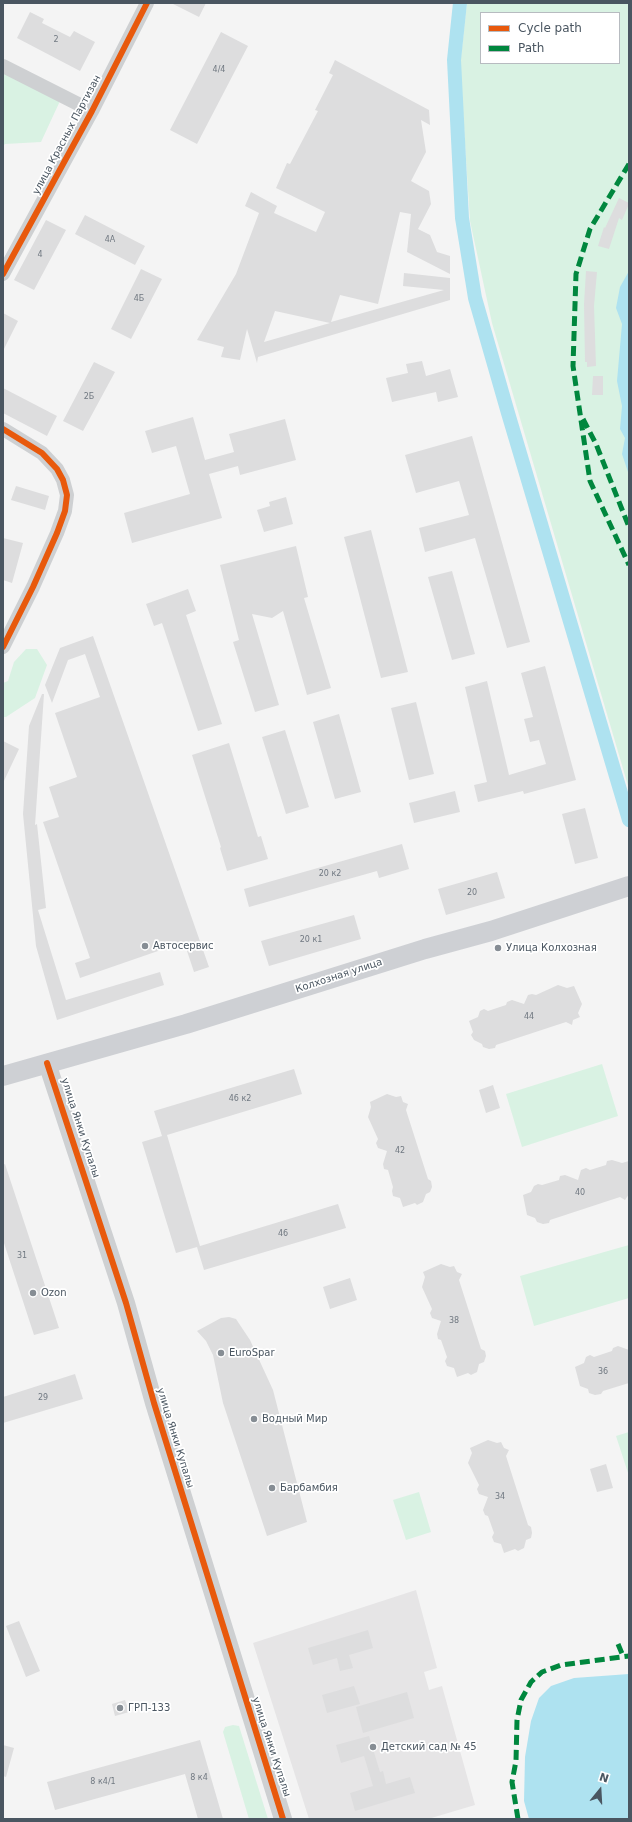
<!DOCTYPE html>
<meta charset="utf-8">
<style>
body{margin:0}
#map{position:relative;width:632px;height:1822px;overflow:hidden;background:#f4f4f4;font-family:"DejaVu Sans",sans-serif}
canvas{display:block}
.frame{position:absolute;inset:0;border:4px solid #4a5661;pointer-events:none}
.legend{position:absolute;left:480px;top:12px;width:140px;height:52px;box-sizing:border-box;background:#fff;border:1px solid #b7bbc0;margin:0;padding:5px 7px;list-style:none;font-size:12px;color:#4a5661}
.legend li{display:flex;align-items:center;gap:8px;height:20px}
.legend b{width:20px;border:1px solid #b7bbc0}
.north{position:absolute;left:580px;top:1770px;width:40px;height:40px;-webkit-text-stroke:3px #fff;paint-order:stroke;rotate:18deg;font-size:11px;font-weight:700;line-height:16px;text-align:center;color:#4a5661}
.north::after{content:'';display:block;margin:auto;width:14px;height:18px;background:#4a5661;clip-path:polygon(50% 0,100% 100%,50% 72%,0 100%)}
</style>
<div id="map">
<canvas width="632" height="1822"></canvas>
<div class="frame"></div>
<ul class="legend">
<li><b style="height:5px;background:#e8590c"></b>Cycle path</li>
<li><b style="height:5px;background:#00873e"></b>Path</li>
</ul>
<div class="north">N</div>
</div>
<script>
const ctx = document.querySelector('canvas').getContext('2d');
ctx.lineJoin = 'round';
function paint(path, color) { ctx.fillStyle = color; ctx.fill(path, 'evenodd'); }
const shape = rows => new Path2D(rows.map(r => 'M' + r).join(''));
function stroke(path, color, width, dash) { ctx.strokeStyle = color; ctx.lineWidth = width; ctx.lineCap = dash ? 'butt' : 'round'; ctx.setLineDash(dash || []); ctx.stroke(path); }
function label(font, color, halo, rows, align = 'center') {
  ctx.font = font + ' "DejaVu Sans",sans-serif'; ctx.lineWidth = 3.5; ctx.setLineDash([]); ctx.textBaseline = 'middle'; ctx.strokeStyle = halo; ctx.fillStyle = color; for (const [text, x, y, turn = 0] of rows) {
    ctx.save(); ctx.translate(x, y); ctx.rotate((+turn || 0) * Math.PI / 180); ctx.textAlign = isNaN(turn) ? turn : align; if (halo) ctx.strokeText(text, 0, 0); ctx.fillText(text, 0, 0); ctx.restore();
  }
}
paint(shape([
 [416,1590,437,1668,424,1672,429,1690,442,1686,475,1805,428,1819,309,1819,253,1643]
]), '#e6e5e6');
paint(shape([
 [467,3,629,3,629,789,492,323,470,221,460,66],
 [481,13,619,13,619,63,481,63],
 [3,73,60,101,41,142,5,144,3,146],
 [26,649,37,649,47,665,35,698,6,717,3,717,3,683,8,681,14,662],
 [602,1064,618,1116,522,1147,506,1094],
 [629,1245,629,1298,534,1326,520,1276],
 [629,1432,629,1476,616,1436],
 [419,1492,431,1532,406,1540,393,1500],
 [233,1725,239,1726,268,1819,249,1819,223,1732,225,1727]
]), '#d9f2e3');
paint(shape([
 [629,271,629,475,622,454,625,438,620,429,622,406,617,381,622,324,616,308,620,287],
 [629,1674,629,1819,529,1819,524,1801,525,1757,531,1721,539,1698,551,1686,574,1678]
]), '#aee2f0');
stroke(shape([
 [460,3,454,60,462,218,475,298,508,413,629,820]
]), '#aee2f0', 14);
paint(shape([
 [171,3,206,3,199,17],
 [30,12,44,19,42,23,70,37,74,31,95,42,80,71,17,38],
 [221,32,248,46,197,144,170,130],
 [335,60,429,110,430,125,421,120,426,152,411,181,429,191,431,204,418,229,430,235,437,252,450,256,450,274,407,252,411,214,400,212,378,304,340,295,331,322,444,290,403,286,404,273,450,278,450,300,258,357,257,363,247,329,240,360,221,357,224,347,197,340,236,274,259,213,245,206,251,192,277,206,274,213,316,232,325,212,276,188,287,163,290,164,318,111,315,110,333,75,329,73],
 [275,311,330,323,264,342],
 [619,198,629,203,629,204,622,220,619,218,609,249,598,246,604,227,605,228],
 [85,215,145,246,135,265,75,234],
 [46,220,66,230,34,290,14,280],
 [141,269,162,279,131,339,111,329],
 [586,271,597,272,594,306,596,366,587,367,587,362,585,362,584,304],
 [3,313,18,321,3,351],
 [422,361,426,376,450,369,458,397,438,402,436,392,392,402,386,378,408,373,406,364],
 [94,362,115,372,83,431,63,421],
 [593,376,603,376,603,395,592,395],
 [3,388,57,416,47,436,3,413],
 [193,417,205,460,234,452,229,434,285,419,296,460,240,475,238,466,209,474,222,518,132,543,124,513,190,494,176,446,152,453,145,431],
 [472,436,530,642,507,648,475,538,425,552,419,528,469,515,459,481,416,493,405,455],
 [16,486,49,496,45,510,11,500],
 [286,497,293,524,264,532,257,510,270,506,269,502],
 [371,530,408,672,381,678,344,537],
 [3,538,23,543,12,583,3,580],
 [296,546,308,597,304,598,331,688,307,695,283,611,272,618,252,614,279,705,255,712,233,642,239,640,220,565],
 [452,571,475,654,452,660,428,577],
 [188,589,196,611,186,615,222,724,198,731,162,623,154,626,146,604],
 [93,636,209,967,194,972,184,942,80,978,75,963,90,958,43,822,59,817,49,787,77,777,55,713,100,697,85,654,68,660,52,703,45,685,60,648],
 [545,666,576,780,524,794,523,791,478,802,474,785,487,782,465,687,487,681,509,775,546,764,539,740,530,742,524,719,533,717,521,673],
 [42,694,44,694,35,825,37,824,46,908,38,910,66,1000,160,972,164,985,57,1020,36,946,23,814,29,726],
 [416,702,434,774,409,780,391,708],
 [339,714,361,792,335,799,313,722],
 [285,730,309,807,286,814,262,737],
 [3,741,19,749,3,783],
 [229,743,258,837,261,836,268,859,227,871,220,848,221,847,192,755],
 [455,791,460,812,414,823,409,803],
 [585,808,598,858,575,864,562,814],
 [402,844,409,869,379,878,377,871,249,907,244,889],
 [497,872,505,898,446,915,438,889],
 [354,915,361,939,269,966,261,941],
 [558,985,567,988,574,986,582,1004,578,1013,580,1017,573,1020,572,1025,566,1022,496,1045,495,1048,489,1049,483,1047,482,1044,474,1040,471,1035,473,1032,469,1021,478,1017,480,1011,484,1009,488,1011,506,1005,507,1002,512,1000,524,1004,528,995,532,994,536,995],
 [294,1069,302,1094,167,1135,200,1246,338,1204,346,1228,204,1270,197,1247,176,1253,142,1142,162,1136,154,1111],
 [493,1085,500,1108,486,1113,479,1090],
 [387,1094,396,1097,401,1096,403,1102,408,1104,406,1110,428,1179,431,1181,432,1187,430,1192,426,1194,423,1202,417,1205,415,1203,403,1207,400,1198,393,1196,392,1191,393,1187,388,1170,384,1169,383,1164,387,1151,378,1148,376,1143,378,1139,368,1117,371,1107,370,1102],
 [612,1160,622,1163,629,1161,629,1194,625,1200,620,1197,550,1220,549,1223,543,1224,537,1222,535,1218,527,1215,523,1195,531,1192,534,1186,538,1184,542,1185,559,1180,560,1176,565,1175,578,1180,581,1170,586,1168,590,1170,606,1165,607,1161],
 [5,1164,59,1328,34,1335,3,1240,3,1165],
 [441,1264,450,1267,454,1266,457,1272,462,1274,459,1280,481,1349,485,1351,486,1356,484,1362,479,1364,477,1372,471,1375,468,1373,457,1377,454,1368,447,1366,445,1361,447,1357,441,1340,438,1339,437,1334,441,1321,432,1318,430,1313,432,1309,422,1287,425,1277,423,1272],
 [350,1278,357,1300,330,1309,323,1287],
 [229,1317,236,1319,250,1340,273,1390,307,1522,267,1536,223,1403,213,1355,206,1341,197,1331,221,1318],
 [618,1346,629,1350,629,1383,603,1391,601,1394,595,1395,589,1393,588,1389,580,1386,575,1367,584,1363,586,1357,590,1355,594,1357,612,1351,613,1348],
 [75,1374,83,1399,3,1423,3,1397],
 [488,1440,497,1443,501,1442,504,1448,509,1450,506,1456,528,1525,531,1527,532,1533,531,1538,526,1540,524,1548,518,1551,515,1549,504,1553,501,1544,494,1542,492,1537,494,1533,488,1516,485,1515,483,1510,488,1497,479,1494,477,1489,479,1485,468,1463,472,1453,470,1448],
 [606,1464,613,1488,597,1492,590,1469],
 [19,1621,40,1671,26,1677,6,1626],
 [368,1630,373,1648,349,1655,353,1668,340,1671,337,1658,313,1665,308,1648],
 [354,1686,360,1704,327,1713,322,1695],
 [407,1692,414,1718,363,1733,356,1707],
 [125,1700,129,1712,115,1716,112,1704],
 [369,1736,380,1772,383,1771,386,1784,410,1777,415,1793,355,1811,350,1793,373,1786,364,1756,341,1763,336,1745],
 [200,1740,223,1819,198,1819,185,1774,55,1810,47,1782],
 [3,1745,14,1748,6,1777,3,1776]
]), '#ddddde');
stroke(shape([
 [3,66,92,111],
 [3,274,92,111,147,3],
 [3,429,42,453,57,469,63,480,67,495,65,511,57,533,33,587,3,647]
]), '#ced0d2', 14);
stroke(shape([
 [47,1063,126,1303,154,1403,283,1819]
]), '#ced0d2', 18);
stroke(shape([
 [3,1076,186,1024,425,949,491,931,629,886]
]), '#ced0d4', 20);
stroke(shape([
 [629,164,590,229,576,274,573,366,590,481,629,565],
 [583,419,596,444,629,527],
 [618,1644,623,1656],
 [518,1819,512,1782,516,1761,517,1720,521,1700,531,1682,542,1672,561,1665,629,1656]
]), '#00873e', 5, [10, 5]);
stroke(shape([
 [3,274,92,111,147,3],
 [3,429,42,453,57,469,63,480,67,495,65,511,57,533,33,587,3,647],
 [47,1063,126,1303,154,1403,283,1819]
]), '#e8590c', 6);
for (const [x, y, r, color] of [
 [145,946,4,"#868d94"],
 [498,948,4,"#868d94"],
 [33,1293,4,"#868d94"],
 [221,1353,4,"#868d94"],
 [254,1419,4,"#868d94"],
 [272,1488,4,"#868d94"],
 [120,1708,4,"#868d94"],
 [373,1747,4,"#868d94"]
]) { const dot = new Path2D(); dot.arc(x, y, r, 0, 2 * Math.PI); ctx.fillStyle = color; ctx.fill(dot); stroke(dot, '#fff', 1.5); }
label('8px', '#707881', null, [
 ["2",56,40],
 ["4/4",219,70],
 ["4А",110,240],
 ["4",40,255],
 ["4Б",139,299],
 ["2Б",89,397],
 ["20 к2",330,874],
 ["20",472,893],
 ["20 к1",311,940],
 ["44",529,1017],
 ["46 к2",240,1099],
 ["42",400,1151],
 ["40",580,1193],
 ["46",283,1234],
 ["31",22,1256],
 ["38",454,1321],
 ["36",603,1372],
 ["29",43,1398],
 ["34",500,1497],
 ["8 к4",199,1778],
 ["8 к4/1",103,1782]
]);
label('10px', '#4a5661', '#fff', [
 ["улица Красных Партизан",67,135,-62],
 ["Колхозная улица",339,976,-18],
 ["улица Янки Купалы",80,1128,72],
 ["улица Янки Купалы",175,1438,73],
 ["улица Янки Купалы",271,1747,72]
]);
label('10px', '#4a5661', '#fff', [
 ["Автосервис",153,946],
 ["Улица Колхозная",506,948],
 ["Ozon",41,1293],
 ["EuroSpar",229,1353],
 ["Водный Мир",262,1419],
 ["Барбамбия",280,1488],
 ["ГРП-133",128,1708],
 ["Детский сад № 45",381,1747]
], 'left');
</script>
